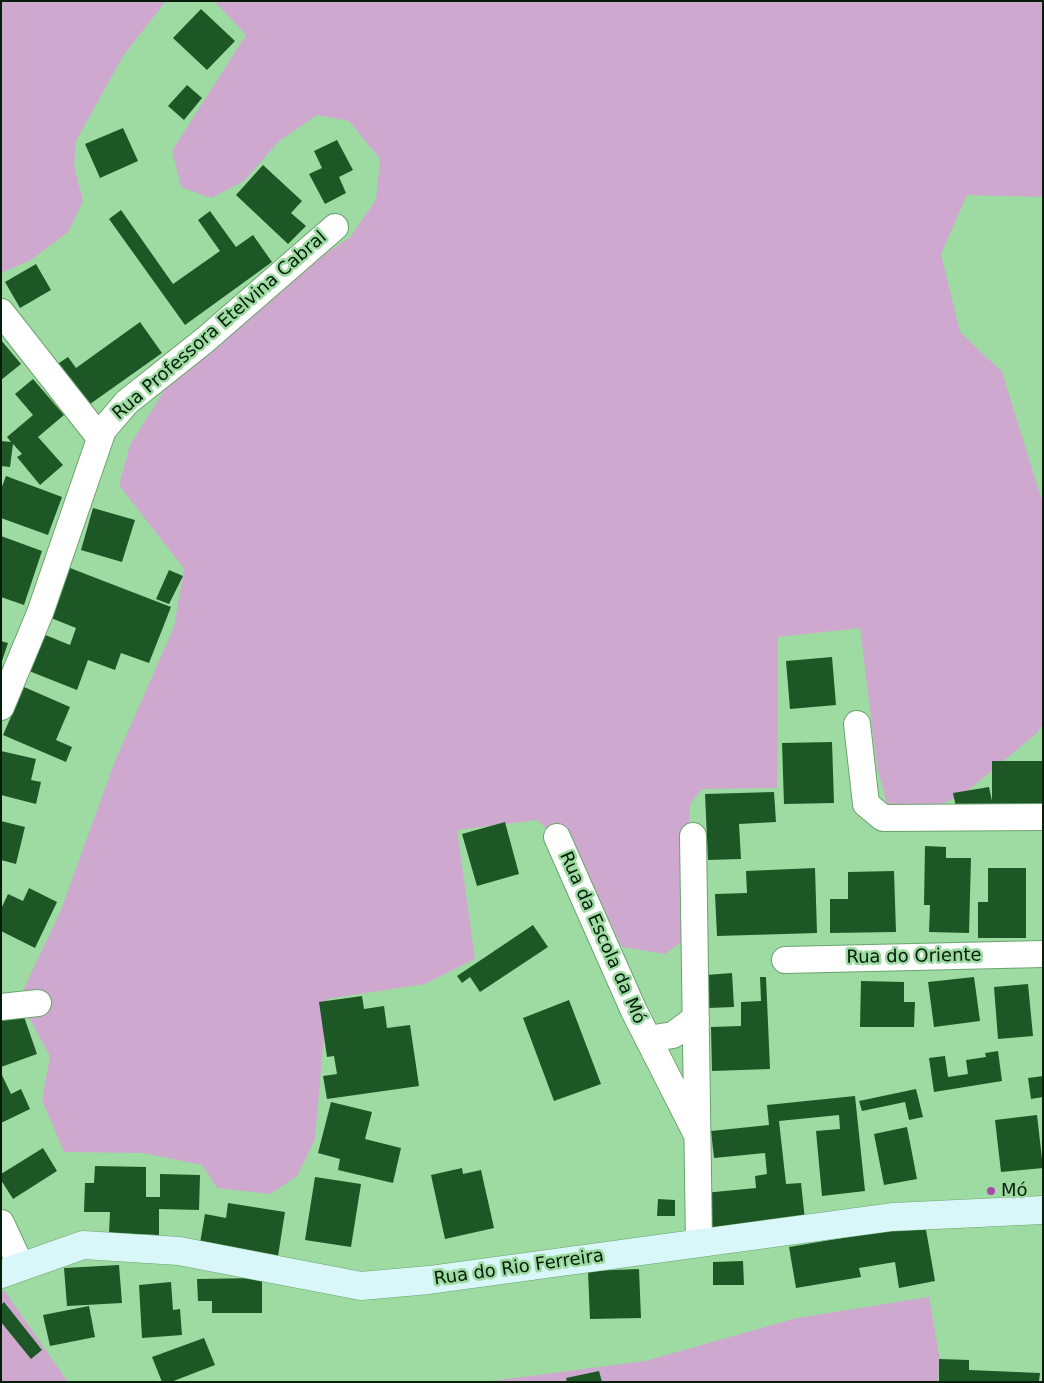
<!DOCTYPE html>
<meta charset="utf-8">
<style>
body{margin:0}
#map{position:relative;width:1044px;height:1383px;overflow:hidden;background:#9edba2;font-family:"DejaVu Sans",sans-serif}
canvas{display:block}
.frame{position:absolute;inset:0;border:2px solid #061e09;pointer-events:none}
</style>
<div id="map">
<canvas width="1044" height="1383"></canvas>
<div class="frame"></div>
</div>
<script>
const ctx = document.querySelector('canvas').getContext('2d');
ctx.lineJoin = 'round';
function paint(path, color) { ctx.fillStyle = color; ctx.fill(path, 'evenodd'); }
const shape = rows => new Path2D(rows.map(r => 'M' + r).join(''));
function stroke(path, color, width, dash) { ctx.strokeStyle = color; ctx.lineWidth = width; ctx.lineCap = dash ? 'butt' : 'round'; ctx.setLineDash(dash || []); ctx.stroke(path); }
function label(font, color, halo, rows, align = 'center') {
  ctx.font = font + ' "DejaVu Sans",sans-serif'; ctx.lineWidth = 5; ctx.setLineDash([]); ctx.textBaseline = 'middle'; ctx.strokeStyle = halo; ctx.fillStyle = color; for (const [text, x, y, turn = 0] of rows) {
    ctx.save(); ctx.translate(x, y); ctx.rotate((+turn || 0) * Math.PI / 180); ctx.textAlign = isNaN(turn) ? turn : align; if (halo) ctx.strokeText(text, 0, 0); ctx.fillText(text, 0, 0); ctx.restore();
  }
}
paint(shape([
 [1,1,166,1,123,56,76,141,74,166,83,201,68,232,31,260,1,273],
 [214,1,1043,1,1043,197,967,195,941,254,960,332,1002,372,1043,504,1043,723,1037,733,965,793,919,815,887,804,877,767,860,628,778,637,777,788,702,789,690,804,683,941,665,954,622,947,581,861,537,820,457,830,475,959,425,984,327,999,315,1139,297,1176,270,1194,217,1188,202,1165,143,1153,64,1152,42,1100,50,1056,19,999,61,910,115,761,174,627,184,569,119,485,130,445,167,386,258,300,350,237,376,200,380,159,349,121,317,115,279,141,244,181,211,198,181,187,172,151,246,35],
 [4,1290,68,1382,1,1382,1,1292],
 [929,1297,939,1355,938,1382,484,1382,645,1361,797,1318]
]), '#cea8ce');
paint(shape([
 [201,9,235,41,207,70,173,38],
 [187,85,202,98,184,120,168,106],
 [123,128,138,161,100,178,85,144],
 [337,140,353,170,339,177,346,193,325,204,309,174,322,168,314,151],
 [263,165,302,201,291,213,306,226,288,244,236,195],
 [121,210,173,284,220,251,198,220,210,211,236,247,253,235,272,262,185,325,109,219],
 [36,264,51,290,20,308,5,282],
 [140,322,162,353,83,409,53,367,68,357,76,368],
 [1,340,21,364,1,380],
 [33,379,64,415,38,437,63,465,40,485,17,457,22,454,13,444,10,467,1,466,1,441,11,442,7,437,33,415,15,394],
 [6,476,62,497,48,535,1,518,1,489],
 [93,508,135,520,122,562,81,550],
 [1,536,42,551,24,605,1,597],
 [70,568,171,607,149,663,121,653,115,670,88,660,77,690,29,671,43,634,70,645,76,628,51,618],
 [169,570,183,576,169,604,156,599],
 [1,641,8,643,2,661,1,661],
 [832,657,836,705,790,709,786,661],
 [24,687,70,707,56,740,72,747,66,762,3,735],
 [832,742,834,803,784,804,782,743],
 [1,751,36,759,31,780,41,782,36,804,1,795],
 [992,761,1043,761,1043,806,958,816,953,793,989,787,992,801],
 [774,792,776,822,739,824,741,859,708,860,705,794],
 [1,821,25,827,16,864,1,860],
 [505,822,519,874,477,886,462,834],
 [925,846,946,847,946,858,971,858,969,933,929,932,930,905,924,905],
 [815,868,817,933,717,936,715,894,747,893,746,871],
 [988,868,1026,868,1026,938,978,938,978,902,988,902],
 [894,871,896,932,830,933,830,899,848,899,848,872],
 [29,888,57,902,35,948,1,931,1,909,8,894,23,901],
 [533,925,548,947,480,992,470,977,462,983,457,976],
 [732,973,734,1007,708,1008,706,975],
 [760,977,766,977,770,1069,712,1071,711,1027,741,1026,741,1002,761,1001],
 [974,977,980,1021,934,1027,928,982],
 [861,981,904,982,904,1002,915,1002,914,1027,860,1027],
 [1028,984,1033,1036,998,1039,994,987],
 [362,996,364,1009,384,1006,387,1028,410,1025,419,1086,327,1099,323,1076,337,1074,334,1056,327,1057,319,1002],
 [569,1000,601,1084,554,1101,523,1018],
 [21,1008,37,1054,1,1067,1,1016],
 [998,1051,1002,1081,934,1092,929,1058,945,1056,948,1077,968,1074,966,1060,986,1057,985,1053],
 [1,1073,11,1094,21,1089,30,1109,1,1123],
 [1043,1076,1043,1097,1031,1099,1028,1078],
 [916,1089,923,1117,909,1120,905,1102,862,1111,859,1101],
 [855,1096,865,1191,822,1196,816,1131,840,1129,839,1115,779,1121,786,1184,801,1183,805,1220,708,1230,704,1193,756,1188,755,1176,767,1174,765,1153,714,1158,711,1131,769,1125,767,1105],
 [331,1102,372,1112,365,1139,401,1148,393,1183,338,1170,340,1159,318,1153],
 [1037,1115,1043,1168,1001,1172,995,1120],
 [907,1127,917,1179,884,1185,874,1134],
 [43,1148,57,1171,13,1199,1,1180,1,1174],
 [95,1166,146,1167,146,1197,160,1197,160,1174,200,1175,199,1210,159,1209,159,1235,109,1233,110,1212,84,1212,85,1183,94,1183],
 [462,1168,463,1174,481,1170,494,1228,445,1239,431,1175],
 [315,1177,361,1184,351,1247,305,1240],
 [658,1199,675,1200,675,1216,657,1216],
 [228,1203,285,1212,278,1256,200,1243,205,1214,226,1218],
 [925,1224,935,1281,899,1288,895,1262,859,1268,861,1277,796,1288,789,1247],
 [743,1261,744,1285,713,1285,713,1262],
 [119,1265,122,1303,67,1306,64,1268],
 [639,1269,641,1318,590,1319,588,1271],
 [262,1278,262,1313,212,1313,212,1301,198,1301,197,1279],
 [171,1282,173,1310,180,1309,182,1335,142,1338,139,1285],
 [4,1302,42,1350,31,1359,1,1322,1,1305],
 [89,1306,95,1337,50,1346,43,1315],
 [204,1338,215,1365,171,1382,162,1382,152,1357],
 [939,1359,969,1360,969,1370,1040,1373,1039,1382,939,1382],
 [599,1371,602,1382,567,1382,566,1378]
]), '#1d5725');
const street = shape([
 [1,312,100,438],
 [1,707,40,613,103,430,127,402,205,340,335,227],
 [857,724,866,804,883,818,1043,817],
 [693,836,699,1243],
 [557,837,634,1011,695,1131],
 [785,960,1043,954],
 [1,1007,38,1003],
 [648,1039,673,1035,696,1018],
 [1,1223,21,1266]
]);
const secondary = shape([
 [1,1274,83,1245,179,1251,361,1286,429,1280,892,1217,1043,1210]
]);
stroke(street, '#6aa46d', 28);
stroke(secondary, '#6aa46d', 29);
stroke(street, '#fff', 26);
stroke(secondary, '#d9f6f9', 28);
for (const [x, y, r, color] of [
 [991,1191,5,"#aa48af"]
]) { const dot = new Path2D(); dot.arc(x, y, r, 0, 2 * Math.PI); ctx.fillStyle = color; ctx.fill(dot); stroke(dot, '#9edba2', 2); }
label('18px', '#061e09', '#9edba2', [
 ["Rua Professora Etelvina Cabral",220,326,-41],
 ["Rua da Escola da Mó",602,938,66],
 ["Rua do Oriente",914,957,-1],
 ["Rua do Rio Ferreira",519,1268,-8]
]);
label('18px', '#061e09', '#9edba2', [
 ["Mó",1001,1191]
], 'left');
</script>
